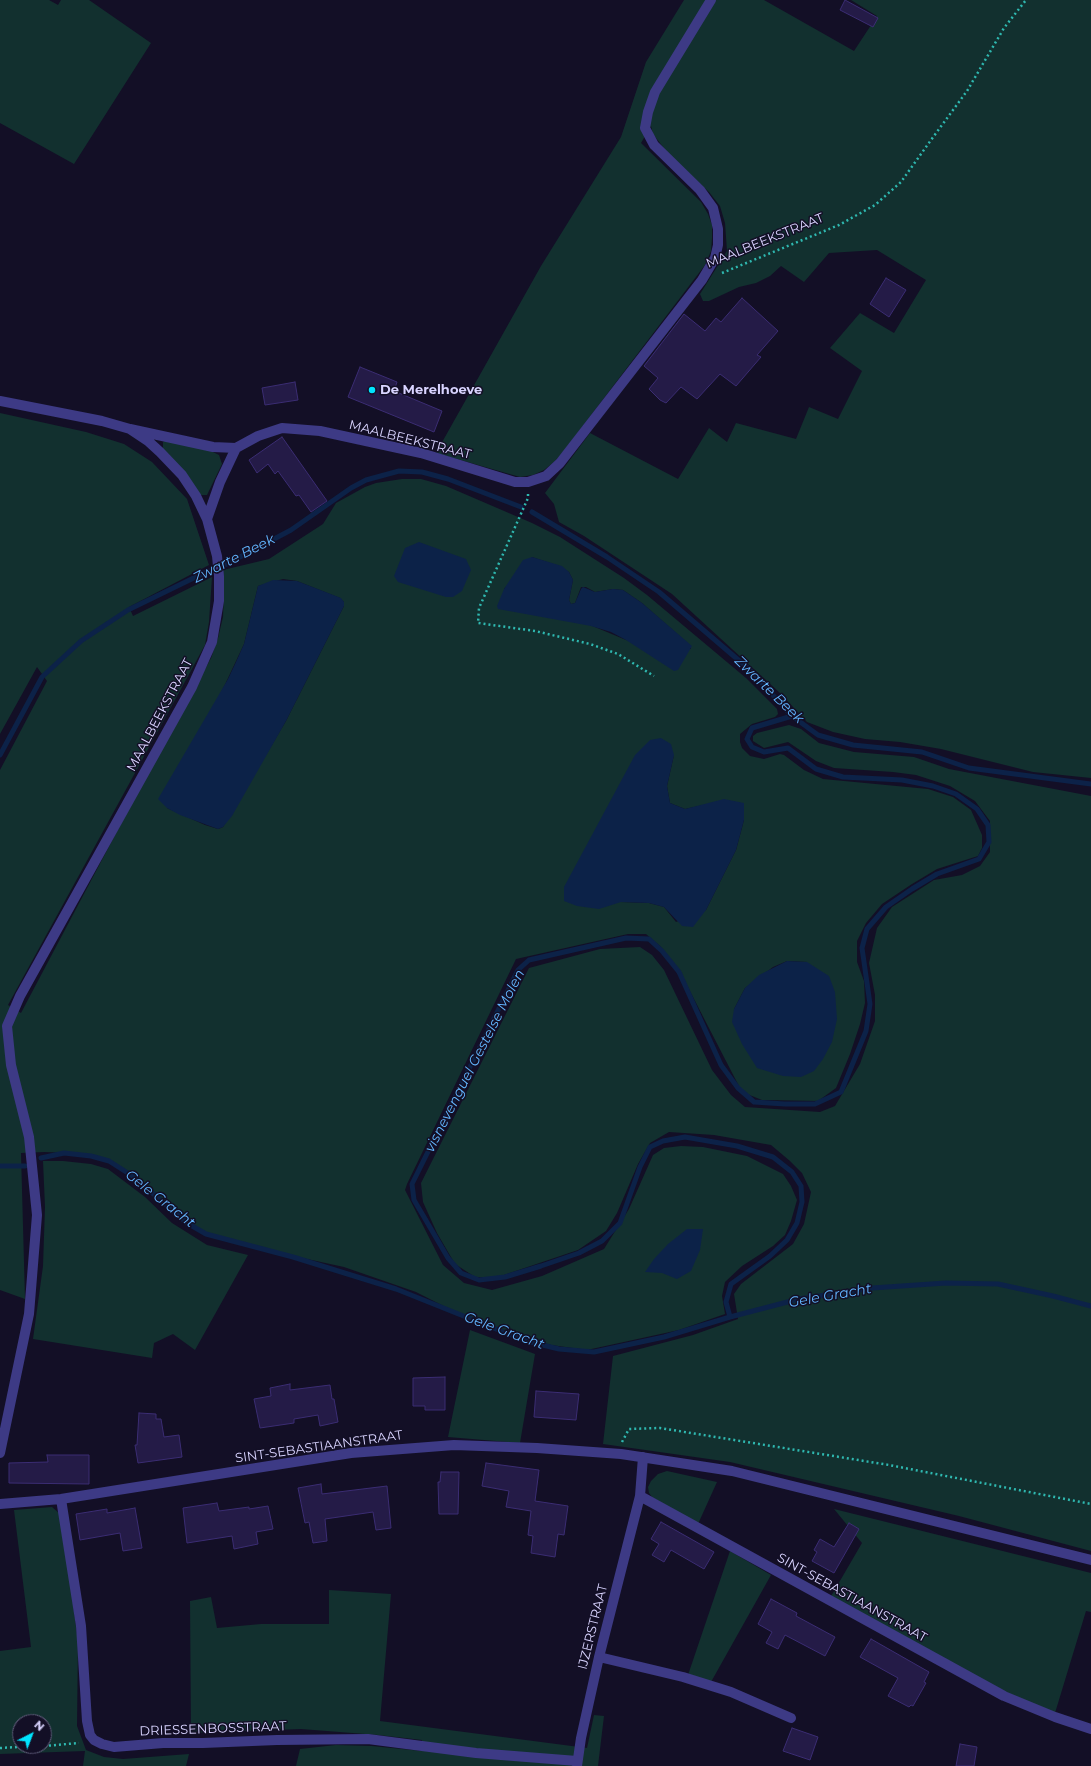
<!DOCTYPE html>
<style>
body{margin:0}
#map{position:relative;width:1091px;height:1766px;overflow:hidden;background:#130f26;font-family:Montserrat,sans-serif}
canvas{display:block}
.north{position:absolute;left:12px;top:1714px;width:40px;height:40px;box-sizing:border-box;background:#130f26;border:1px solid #625e7d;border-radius:50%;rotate:42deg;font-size:11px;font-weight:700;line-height:16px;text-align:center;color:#d9d4ff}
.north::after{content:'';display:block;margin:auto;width:14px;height:18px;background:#00e5ff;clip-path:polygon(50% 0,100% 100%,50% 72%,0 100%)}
</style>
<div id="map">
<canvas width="1091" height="1766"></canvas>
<div class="north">N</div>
</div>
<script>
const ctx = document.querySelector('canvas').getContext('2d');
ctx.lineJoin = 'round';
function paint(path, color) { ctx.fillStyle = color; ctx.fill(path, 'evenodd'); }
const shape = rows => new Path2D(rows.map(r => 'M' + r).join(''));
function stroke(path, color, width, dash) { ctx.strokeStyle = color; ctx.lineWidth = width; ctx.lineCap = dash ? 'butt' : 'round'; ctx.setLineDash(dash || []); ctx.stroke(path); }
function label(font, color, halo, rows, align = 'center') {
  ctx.font = font + ' Montserrat,sans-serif'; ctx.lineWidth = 3; ctx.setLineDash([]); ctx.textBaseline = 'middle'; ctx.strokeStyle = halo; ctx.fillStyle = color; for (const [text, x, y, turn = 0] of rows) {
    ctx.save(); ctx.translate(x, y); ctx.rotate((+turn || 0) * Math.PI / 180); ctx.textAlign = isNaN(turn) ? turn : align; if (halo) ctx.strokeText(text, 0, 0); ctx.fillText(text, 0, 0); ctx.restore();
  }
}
paint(shape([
 [0,0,49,0,58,5,61,0,89,0,151,43,74,164,0,123],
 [684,0,764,0,854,51,877,16,851,0,1091,0,1091,778,1033,772,941,749,900,742,865,739,833,732,807,722,780,693,672,594,584,536,559,522,554,504,545,493,590,433,678,479,709,428,727,442,736,423,796,439,809,407,838,419,862,371,830,348,860,313,894,333,926,280,877,250,829,253,804,282,781,266,770,276,756,283,739,287,709,301,703,301,700,294,727,251,725,223,720,206,709,192,670,156,653,134,651,126,641,143,701,202,708,214,712,225,712,238,711,251,705,265,563,452,554,462,544,470,533,475,520,477,436,453,541,266,621,137,646,62],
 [0,413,86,432,124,444,152,462,187,499,209,565,129,607,133,616,212,577,209,622,205,645,8,1005,21,1013,132,803,211,658,218,638,223,617,224,593,223,570,269,559,323,524,336,503,365,487,376,483,402,479,421,479,446,486,532,523,560,537,624,578,647,595,746,678,777,709,778,714,775,717,752,724,740,734,740,742,742,748,750,756,764,759,780,754,784,755,804,770,823,779,928,789,953,797,971,810,982,835,982,848,978,856,937,869,912,884,882,904,866,923,857,941,857,962,864,981,865,1003,860,1024,850,1054,836,1088,818,1101,762,1100,742,1092,679,970,660,946,646,934,628,934,516,959,407,1184,405,1190,443,1265,464,1283,492,1290,542,1276,604,1249,629,1209,653,1155,664,1148,681,1146,703,1147,747,1156,783,1174,791,1186,797,1200,791,1221,785,1235,773,1246,742,1266,725,1282,722,1296,725,1314,679,1330,587,1350,551,1345,469,1319,416,1292,344,1267,284,1254,206,1233,178,1214,134,1175,112,1161,73,1153,44,1152,21,1153,25,1299,0,1290,0,770,47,681,37,667,0,734],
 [532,557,559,566,569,572,573,580,569,600,571,604,575,603,581,587,586,587,595,592,613,589,623,590,642,603,691,646,691,649,626,640,504,589],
 [283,579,297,581,340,598,344,602,344,606,286,721,223,827,218,829,205,825,167,808,244,644,258,586],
 [674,755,667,786,670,803,685,809,704,805,744,803,744,820,736,850,706,910,676,922,664,907,649,903,621,902],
 [787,961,807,962,734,1009,745,988,773,967],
 [165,441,209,450,219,455,222,464,207,495,200,495,163,449,163,442],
 [789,725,801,729,819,743,854,752,914,757,949,769,1091,796,1091,1551,959,1516,730,1462,603,1444,613,1356,693,1335,738,1319,734,1294,741,1284,793,1244,804,1224,811,1192,802,1173,790,1161,771,1145,714,1135,669,1132,650,1143,638,1164,617,1213,606,1231,578,1250,495,1278,475,1277,455,1264,437,1233,423,1202,421,1183,529,968,600,949,640,947,652,955,664,970,712,1070,731,1095,745,1107,820,1112,835,1106,860,1064,875,1021,875,995,869,963,877,928,892,907,934,880,962,875,980,866,990,852,990,821,975,801,950,786,916,775,893,772,834,768,816,761,788,742,764,748,753,741,753,736,757,733],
 [43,1161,63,1161,91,1164,108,1169,145,1197,172,1223,207,1245,248,1255,195,1350,173,1334,154,1343,152,1358,33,1339,43,1266,45,1207],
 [470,1330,535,1354,520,1443,448,1437],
 [667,1471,717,1482,698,1524,652,1497,649,1493,648,1487,651,1481,658,1474],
 [52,1507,60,1514,64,1534,78,1642,77,1726,86,1750,104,1757,123,1759,189,1754,186,1766,83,1766,85,1751,0,1754,0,1651,31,1647,14,1510],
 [20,1722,44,1722,44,1746,20,1746],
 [834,1509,1091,1573,1091,1612,1086,1611,1055,1713,1010,1694,830,1598,862,1543],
 [730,1551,771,1575,711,1682,688,1675],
 [329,1590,391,1594,380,1721,587,1748,594,1715,604,1716,598,1766,296,1766,300,1749,336,1745,372,1746,422,1751,422,1740,378,1735,301,1729,191,1733,190,1601,211,1597,217,1628,261,1624,329,1624]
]), '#12302f');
paint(shape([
 [419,542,466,559,471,570,462,591,453,597,446,597,398,582,394,576,405,548],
 [532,557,562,566,569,572,573,580,569,600,571,604,575,603,581,589,583,587,595,592,613,589,623,590,642,603,692,646,678,670,674,671,626,640,611,632,591,626,498,609,497,606,504,589,523,560],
 [273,580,297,581,341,598,344,602,344,606,286,721,232,816,223,827,218,829,180,815,167,808,158,799,228,679,236,662,244,644,258,586],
 [661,738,671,744,674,755,667,786,670,803,685,809,724,799,744,803,744,820,736,850,706,910,693,927,682,926,664,907,649,903,621,902,599,909,577,906,564,901,564,887,635,755,650,740],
 [787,961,807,962,829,976,835,992,837,1019,832,1042,823,1059,814,1071,801,1077,783,1076,757,1068,742,1044,732,1022,734,1009,745,988,759,975],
 [687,1229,703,1229,700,1250,691,1271,677,1279,662,1273,645,1272,654,1259,668,1244]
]), '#0c2248');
stroke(shape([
 [532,512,607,557,659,592,750,670,792,716,818,735,853,745,922,752,969,768,1091,784],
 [0,755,42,677,81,641,128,610,206,572,223,566,291,530,351,488,366,480,399,471,422,472,448,479,521,507],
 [41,1158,64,1153,91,1156,109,1161,134,1177,187,1223,206,1234,293,1257,396,1289,526,1341,559,1349,594,1352,664,1337,730,1317,799,1299,872,1288,946,1283,998,1284,1053,1296,1091,1306],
 [0,1166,25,1166],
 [730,1317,726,1302,731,1284,770,1256,787,1240,797,1223,802,1202,801,1186,792,1172,773,1157,737,1146,685,1137,663,1141,650,1147,640,1167,620,1223,602,1241,579,1253,541,1266,505,1277,479,1280,461,1273,448,1258,414,1200,412,1184,518,970,529,960,626,938,649,939,662,951,679,972,721,1065,738,1088,754,1102,785,1104,815,1104,841,1092,866,1031,870,1004,862,948,867,929,886,907,912,889,937,874,979,859,989,842,988,825,977,809,956,794,933,786,902,780,843,777,816,769,788,748,764,752,752,747,747,739,752,728,792,716]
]), '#0c2248', 5);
const building = shape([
 [845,0,878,18,873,27,840,10,845,0],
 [886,278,906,290,889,317,870,304,886,278],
 [742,298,778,331,757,355,761,357,736,386,720,374,697,399,681,387,666,403,660,400,649,389,658,378,644,366,684,314,705,331,716,318,721,322,742,298],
 [360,367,397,382,394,391,442,411,434,432,348,397,360,367],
 [295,382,298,400,265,405,262,388,295,382],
 [282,437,327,501,311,512,299,495,296,496,278,471,275,474,268,464,257,473,249,460,282,437],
 [445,1377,445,1410,425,1410,425,1406,413,1406,413,1378,445,1377],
 [290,1384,290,1390,330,1385,332,1399,334,1399,338,1422,320,1426,318,1415,294,1419,294,1423,260,1428,254,1399,271,1396,270,1388,290,1384],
 [536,1391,579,1394,576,1420,534,1417,536,1391],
 [139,1413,156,1414,156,1419,161,1419,164,1437,179,1435,182,1457,138,1463,135,1445,137,1445,139,1413],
 [47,1455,89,1455,89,1484,9,1483,9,1463,48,1462,47,1455],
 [486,1463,539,1470,535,1501,568,1506,564,1535,558,1534,555,1557,531,1553,533,1536,528,1535,531,1511,506,1507,509,1491,482,1486,486,1463],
 [441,1472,459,1472,458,1514,439,1514,438,1482,440,1482,441,1472],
 [321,1484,322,1494,387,1486,391,1528,376,1530,373,1512,325,1519,327,1541,313,1543,309,1522,305,1523,298,1488,321,1484],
 [217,1503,219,1511,249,1507,249,1509,268,1506,273,1529,256,1532,258,1544,234,1549,232,1536,187,1543,183,1508,217,1503],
 [135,1508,142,1548,123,1551,120,1533,80,1540,76,1514,107,1509,107,1513,135,1508],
 [661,1522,714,1552,704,1569,671,1550,664,1562,652,1555,659,1544,651,1539,661,1522],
 [849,1523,859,1529,834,1573,812,1561,817,1552,814,1550,820,1539,834,1547,849,1523],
 [771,1599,797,1613,796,1616,835,1637,825,1656,785,1635,778,1649,766,1643,772,1632,758,1624,771,1599],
 [871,1639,929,1672,924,1682,926,1683,913,1706,911,1705,909,1707,888,1696,898,1678,860,1657,871,1639],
 [792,1728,818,1737,810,1760,783,1751,792,1728],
 [960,1744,977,1747,974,1766,956,1766,960,1744]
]);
paint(building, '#241b47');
stroke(building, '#3b2d73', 1);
stroke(shape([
 [722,273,839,225,875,205,901,182,931,140,967,91,1004,28,1026,0],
 [528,494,528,498,479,608,478,623,535,631,590,644,618,654,654,676],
 [622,1442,629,1429,660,1428,889,1465,1091,1504],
 [44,1746,79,1743],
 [0,1748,37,1746]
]), '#2fb8b0', 2.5, [2, 3]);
stroke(shape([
 [0,401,102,421,130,429,213,447,236,448],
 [207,519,220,482,236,448,258,436,282,428,320,431,421,453,515,482,528,482,546,476,560,463,702,280,715,258,718,245,718,229,713,208,700,190,654,145,645,128,648,112,655,92,711,0],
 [0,1453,29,1314,37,1215,29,1137,11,1065,7,1026,20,996,192,687,212,642,219,601,219,576,217,556,207,519,196,496,182,475,160,452,148,441,130,429],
 [640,1496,1004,1696,1055,1717,1091,1729],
 [61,1499,81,1626,87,1721,90,1735,94,1740,102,1744,114,1747,163,1743,203,1743,277,1740,368,1739,476,1753,577,1761],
 [0,1504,61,1499,351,1453,454,1445,537,1448,621,1454,732,1471,1091,1560],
 [599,1657,683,1677,731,1692,791,1718],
 [577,1766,581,1738,599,1657,640,1496,643,1457]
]), '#3d3a85', 10);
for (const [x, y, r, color] of [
 [372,390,4,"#00e5ff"]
]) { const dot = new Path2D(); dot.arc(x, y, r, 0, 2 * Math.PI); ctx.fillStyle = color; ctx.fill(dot); stroke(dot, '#130f26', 1.5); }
label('13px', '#d9d4ff', '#130f26', [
 ["MAALBEEKSTRAAT",765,241,-22],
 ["MAALBEEKSTRAAT",410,440,14],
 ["MAALBEEKSTRAAT",160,715,-62],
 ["SINT-SEBASTIAANSTRAAT",319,1447,-8],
 ["SINT-SEBASTIAANSTRAAT",852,1598,29],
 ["IJZERSTRAAT",593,1627,-76],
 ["DRIESSENBOSSTRAAT",213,1729,-2]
]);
label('bold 13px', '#d9d4ff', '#130f26', [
 ["De Merelhoeve",380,390]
], 'left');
label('italic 14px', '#62b6ff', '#130f26', [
 ["Zwarte Beek",234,559,-27],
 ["Zwarte Beek",769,690,44],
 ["visnevenguel Gestelse Molen",475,1061,-63],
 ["Gele Gracht",160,1199,38],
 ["Gele Gracht",830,1296,-10],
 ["Gele Gracht",504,1331,20]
]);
</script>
